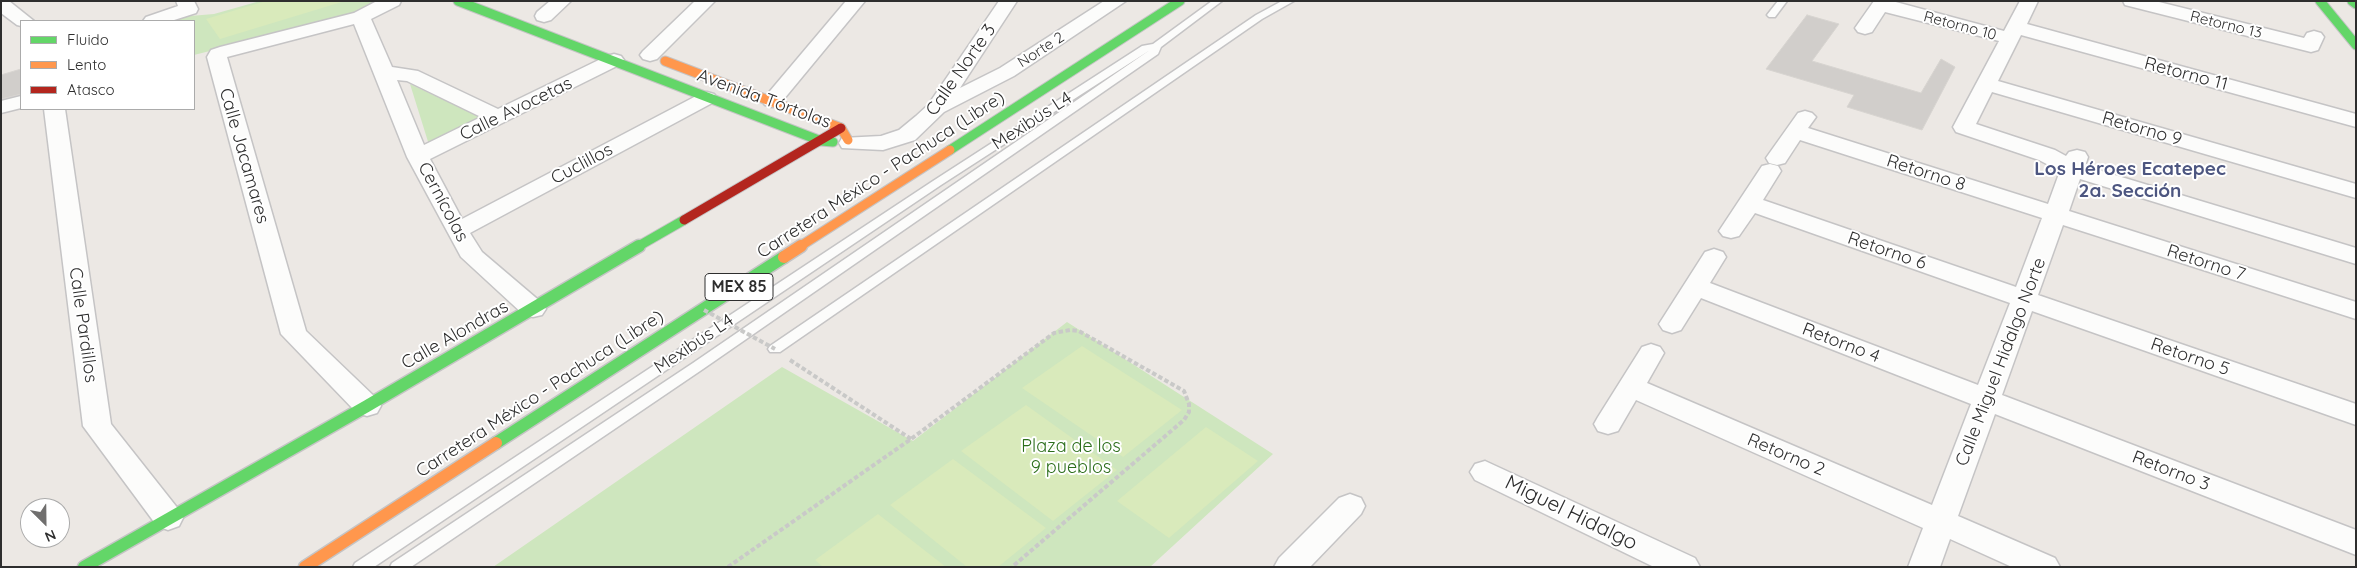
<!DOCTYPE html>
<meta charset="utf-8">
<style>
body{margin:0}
#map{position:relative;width:2357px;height:568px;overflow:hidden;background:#ece8e4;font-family:Quicksand,sans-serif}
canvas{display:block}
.frame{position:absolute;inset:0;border:2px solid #2e2e2e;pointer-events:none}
.legend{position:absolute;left:20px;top:20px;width:175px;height:90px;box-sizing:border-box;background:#fff;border:1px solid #ababab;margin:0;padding:6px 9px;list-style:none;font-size:15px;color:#2e2e2e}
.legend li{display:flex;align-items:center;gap:10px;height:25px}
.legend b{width:25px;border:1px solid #ababab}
.north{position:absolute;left:20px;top:498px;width:50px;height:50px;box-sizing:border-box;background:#fff;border:1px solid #ababab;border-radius:50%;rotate:157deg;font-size:14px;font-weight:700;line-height:20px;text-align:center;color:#2e2e2e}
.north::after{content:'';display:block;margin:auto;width:18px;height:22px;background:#706f6e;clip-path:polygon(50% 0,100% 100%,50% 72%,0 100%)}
</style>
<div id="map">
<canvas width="2357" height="568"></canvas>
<div class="frame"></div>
<ul class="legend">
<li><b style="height:6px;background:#63d668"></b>Fluido</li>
<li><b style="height:6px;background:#ff974d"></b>Lento</li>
<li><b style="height:6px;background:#b3261e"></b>Atasco</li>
</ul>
<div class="north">N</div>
</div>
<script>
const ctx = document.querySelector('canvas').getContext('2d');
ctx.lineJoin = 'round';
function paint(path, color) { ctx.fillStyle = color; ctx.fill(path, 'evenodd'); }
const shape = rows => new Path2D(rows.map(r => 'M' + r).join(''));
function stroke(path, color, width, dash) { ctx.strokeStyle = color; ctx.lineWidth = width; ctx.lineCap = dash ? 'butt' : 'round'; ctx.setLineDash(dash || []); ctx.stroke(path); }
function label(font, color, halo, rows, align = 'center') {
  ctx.font = font + ' Quicksand,sans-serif'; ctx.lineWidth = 4; ctx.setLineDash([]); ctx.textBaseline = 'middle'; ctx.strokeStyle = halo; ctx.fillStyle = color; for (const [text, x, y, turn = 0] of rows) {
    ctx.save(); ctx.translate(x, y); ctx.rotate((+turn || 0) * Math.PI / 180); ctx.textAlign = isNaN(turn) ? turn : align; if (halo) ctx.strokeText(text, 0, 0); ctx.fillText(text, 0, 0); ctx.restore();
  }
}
paint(shape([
 [260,1,379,1,348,16,194,55,194,21,170,21,190,16,214,14],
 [410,84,487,120,430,148],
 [1067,322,1273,454,1150,567,493,567,782,367,913,441]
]), '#cee6be');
paint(shape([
 [266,1,345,1,220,39,206,19],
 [1082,346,1182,410,1123,457,1022,388],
 [1026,405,1117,470,1053,521,961,451],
 [1206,427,1258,461,1169,538,1117,501],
 [953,459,1046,528,998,567,967,567,890,505],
 [878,514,946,567,823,567,815,560]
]), '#d9eabb');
const building = shape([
 [1807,15,1839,24,1812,61,1921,93,1941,59,1955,67,1922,130,1847,107,1854,95,1766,69,1807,15],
 [21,69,21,94,1,99,1,75,21,69]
]);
paint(building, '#d1cecb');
stroke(building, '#d7d4d0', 1);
const lane = shape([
 [1212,1,1222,1,1161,47,1158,54,703,369,411,567,390,567,392,563,693,363,1150,50,941,185,374,567,353,567,355,563,933,181,1142,46,1153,44,1212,1],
 [1282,1,1294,1,1262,19,780,352,770,352,768,349,770,346,1256,15,1282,1],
 [1778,1,1787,1,1775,17,1769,17,1767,15,1778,1]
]);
const street = shape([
 [1,1,9,1,34,21,21,21,21,26,17,25,1,13,1,1],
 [176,1,194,1,198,9,196,13,171,21,143,21,146,17,178,6,176,1],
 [377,1,401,1,399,5,371,19,392,67,418,71,498,109,607,56,614,54,621,56,624,60,621,64,430,159,462,219,700,94,707,92,714,94,717,98,714,102,470,233,482,252,542,303,546,309,542,315,533,317,524,315,461,257,407,157,354,24,227,57,306,331,377,399,381,406,377,413,367,416,357,413,281,334,207,57,211,50,220,47,354,13,377,1],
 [397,80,407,81,481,117,424,145,397,80],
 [550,1,571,1,551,20,544,22,537,20,535,16,537,12,550,1],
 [695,1,715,1,657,59,650,61,643,59,640,55,643,51,695,1],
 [846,1,865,1,779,105,772,107,765,105,762,101,765,97,846,1],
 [999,1,1017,1,960,88,1000,68,1104,1,1126,1,1014,76,944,112,915,140,883,150,842,148,839,143,842,138,881,136,899,130,916,116,928,105,999,1],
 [1874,1,1892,1,2004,31,2020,1,2038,1,2027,24,2356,114,2356,127,2021,35,1998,81,2356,184,2356,198,1992,92,1976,124,2055,150,2066,156,2069,152,2077,150,2085,152,2088,157,2085,166,2356,248,2356,264,2080,179,2069,211,2356,302,2356,319,2063,225,2038,295,2356,404,2356,425,2032,311,2002,395,2356,530,2356,555,1995,414,1958,516,2055,558,2060,567,2012,567,1950,539,1940,567,1908,567,1923,528,1636,400,1618,431,1608,434,1598,431,1594,424,1598,417,1642,347,1651,344,1660,347,1664,353,1647,383,1932,505,1971,404,1701,298,1681,330,1672,333,1663,330,1659,324,1705,252,1714,249,1723,252,1726,257,1710,283,1978,385,2010,303,1755,213,1739,236,1731,238,1723,236,1719,231,1762,166,1770,164,1778,166,1781,171,1763,200,2016,287,2042,218,1800,140,1785,163,1777,165,1769,163,1766,158,1798,113,1805,111,1812,113,1816,117,1808,128,2048,204,2060,171,2039,160,1956,132,1953,127,1999,41,1885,12,1872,32,1865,34,1858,32,1855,28,1874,1],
 [2123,1,2155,1,2304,38,2307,33,2314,31,2321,33,2324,37,2318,50,2311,52,2125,5,2123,1],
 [21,96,21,108,1,113,1,101,21,96],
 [44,109,65,109,111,424,179,510,183,518,179,526,168,530,157,526,83,426,44,109],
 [1485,461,1695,558,1700,567,1654,567,1475,480,1470,472,1475,464,1485,461],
 [1350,494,1361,498,1365,506,1361,514,1310,567,1274,567,1279,558,1339,498,1350,494]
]);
const fastFar1 = shape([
 [458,1,821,141,833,142],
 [2320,1,2356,45],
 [2352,1,2356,4],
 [950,150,1180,1],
 [637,247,684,220]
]);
const fast = shape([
 [496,443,784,257],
 [84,567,367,406,639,246]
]);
const slowFar1 = shape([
 [665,61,841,128,848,140],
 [799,247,950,150]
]);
const slow = shape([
 [784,257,801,246],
 [305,567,496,443]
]);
const jam = shape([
 [684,220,841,128]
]);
stroke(lane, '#c5c4c5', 3);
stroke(street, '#c5c4c5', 3);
stroke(fastFar1, '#c5c4c5', 11);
stroke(fast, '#c5c4c5', 15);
stroke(slowFar1, '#c5c4c5', 11);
stroke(slow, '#c5c4c5', 15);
stroke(jam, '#c5c4c5', 11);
stroke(shape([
 [790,360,911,439],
 [728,567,911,439,1054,333,1070,330,1079,331,1184,391,1189,404,1189,412,1184,420,1012,567]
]), '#c9c9c8', 4, [4.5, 2.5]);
paint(lane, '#fcfcfb');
paint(street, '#fcfcfb');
stroke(fastFar1, '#63d668', 9);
stroke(fast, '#63d668', 12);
stroke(slowFar1, '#ff974d', 9);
stroke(slow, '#ff974d', 12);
stroke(jam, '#b3261e', 9);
stroke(shape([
 [704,310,775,349]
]), '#c9c9c8', 4, [4.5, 2.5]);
label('15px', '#2e2e2e', '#fff', [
 ["Retorno 13",2226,25,14],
 ["Retorno 10",1960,26,15],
 ["Norte 2",1041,50,-33]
]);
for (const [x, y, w] of [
 [739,287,68]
]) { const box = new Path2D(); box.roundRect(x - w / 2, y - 13.5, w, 27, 4); ctx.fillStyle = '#fff'; ctx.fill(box); stroke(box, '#2e2e2e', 1); }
label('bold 16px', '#2e2e2e', null, [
 ["MEX 85",739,287]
]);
label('18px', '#2e2e2e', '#fff', [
 ["Calle Norte 3",961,70,-55],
 ["Retorno 11",2186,74,15],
 ["Avenida Tórtolas",764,99,20],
 ["Calle Avocetas",516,109,-26],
 ["Mexibús L4",1032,121,-33],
 ["Retorno 9",2142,129,16],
 ["Calle Jacamares",244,156,74],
 ["Cuclillos",582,164,-28],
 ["Retorno 8",1926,173,18],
 ["Carretera México - Pachuca (Libre)",881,175,-33],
 ["Cernícolas",443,202,62],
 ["Retorno 6",1887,251,19],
 ["Retorno 7",2206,263,18],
 ["Calle Pardillos",83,325,82],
 ["Calle Alondras",455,335,-30],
 ["Retorno 4",1841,343,21],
 ["Mexibús L4",694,344,-34],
 ["Retorno 5",2190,357,19],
 ["Calle Miguel Hidalgo Norte",2001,362,-69],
 ["Carretera México - Pachuca (Libre)",540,394,-33],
 ["Retorno 2",1786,455,23],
 ["Retorno 3",2171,471,21]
]);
label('18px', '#2c6e1b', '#fff', [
 ["Plaza de los",1071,447],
 ["9 pueblos",1071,468]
]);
label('bold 19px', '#4d5680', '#fff', [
 ["Los Héroes Ecatepec",2130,169],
 ["2a. Sección",2130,191]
]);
label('21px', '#2e2e2e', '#fff', [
 ["Miguel Hidalgo",1571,513,26]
]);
</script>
